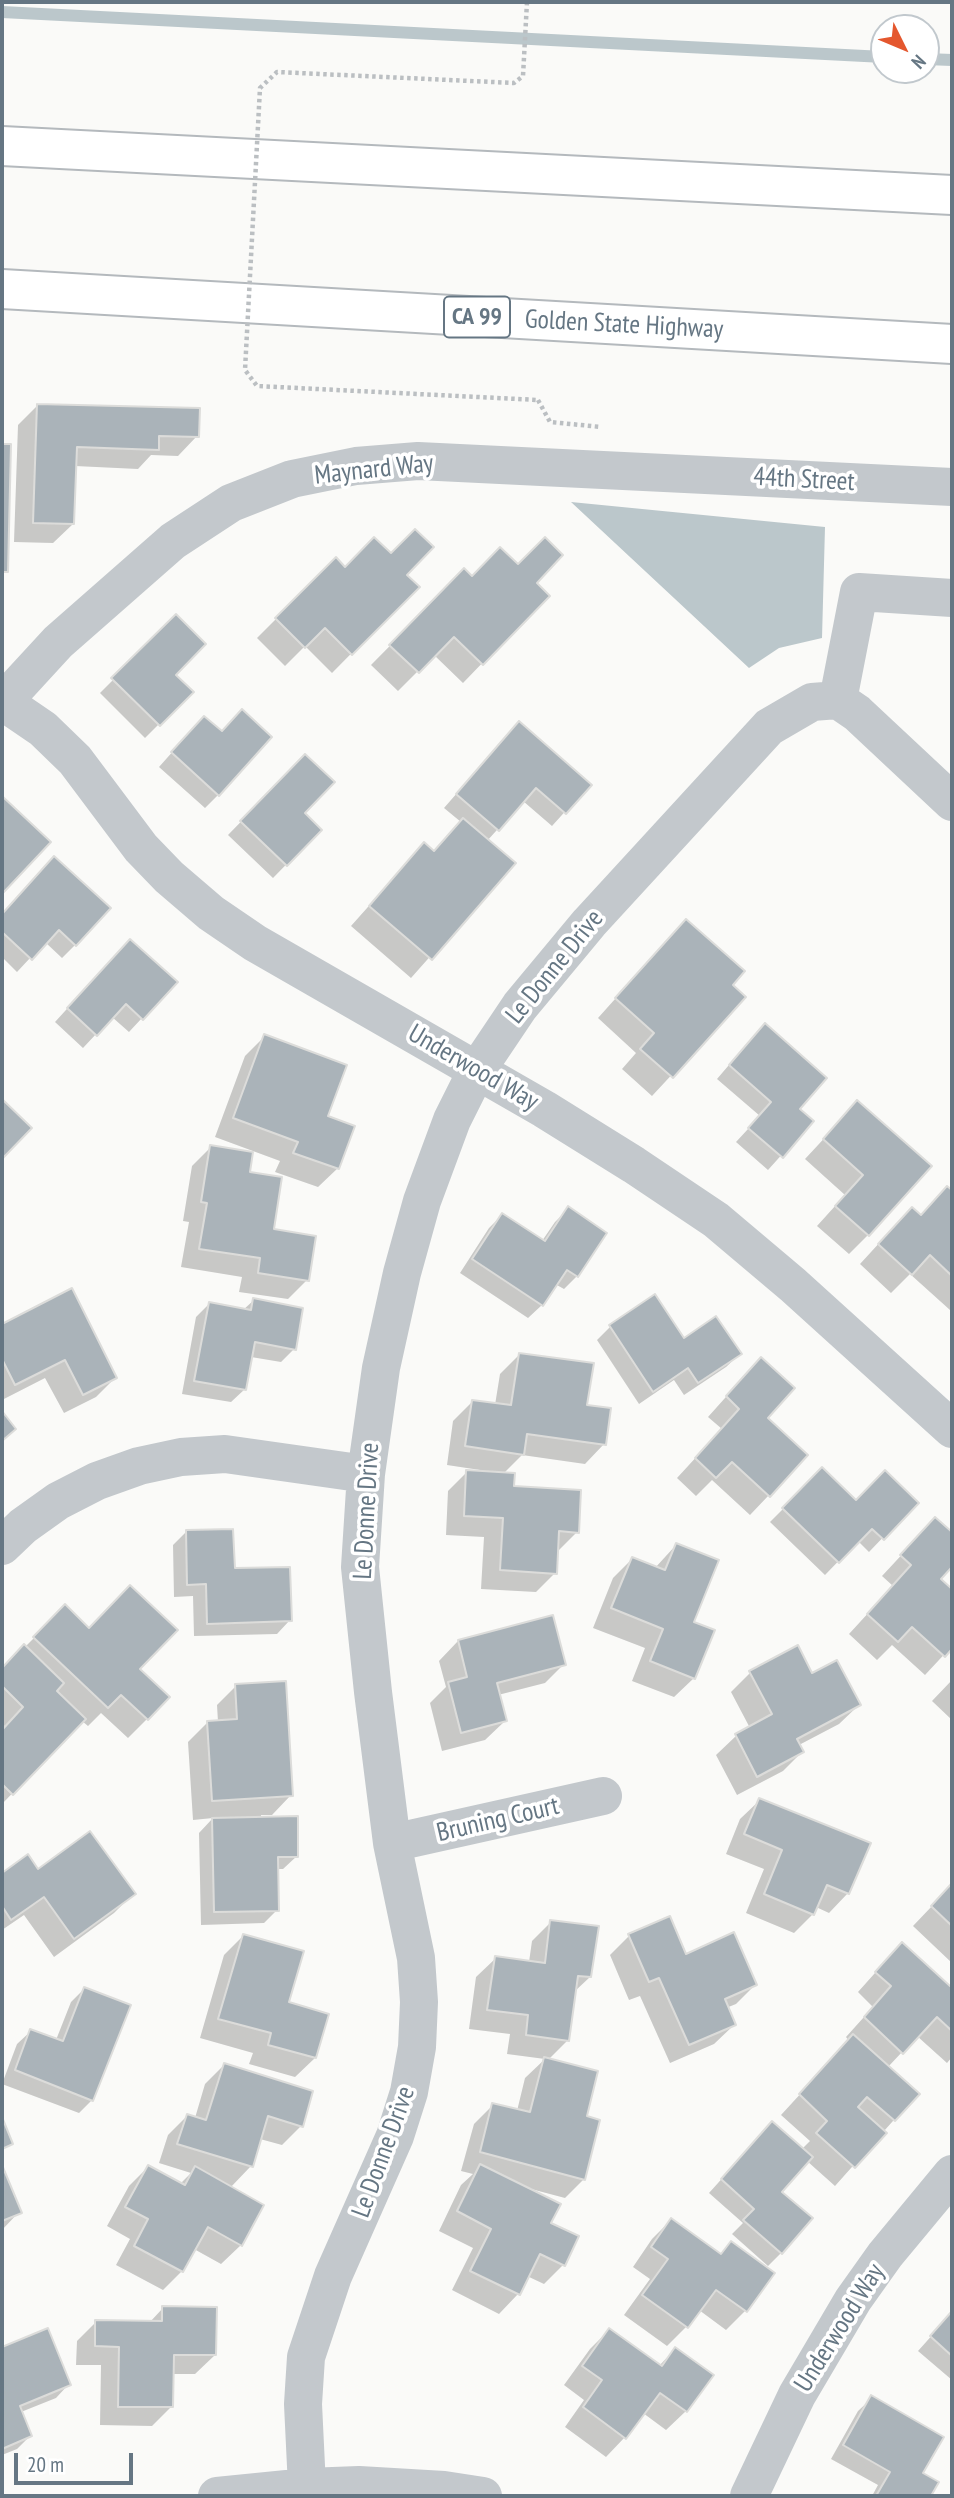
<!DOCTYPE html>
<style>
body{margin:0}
#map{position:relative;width:954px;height:2498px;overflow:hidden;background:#fafaf8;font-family:"PT Sans Narrow",sans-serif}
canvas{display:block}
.frame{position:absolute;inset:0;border:4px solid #657683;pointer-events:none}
.north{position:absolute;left:870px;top:14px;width:70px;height:70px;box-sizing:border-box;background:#fff;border:2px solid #c1c8cd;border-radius:50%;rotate:133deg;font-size:19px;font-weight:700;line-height:28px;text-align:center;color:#657683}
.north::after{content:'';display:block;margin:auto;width:24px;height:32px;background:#e4572e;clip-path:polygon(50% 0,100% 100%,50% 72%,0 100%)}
.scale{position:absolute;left:14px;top:2453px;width:119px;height:32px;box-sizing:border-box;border:4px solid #657683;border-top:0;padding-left:9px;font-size:21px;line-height:24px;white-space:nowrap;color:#657683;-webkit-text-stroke:5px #fff;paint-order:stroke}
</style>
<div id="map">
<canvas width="954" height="2498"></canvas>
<div class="frame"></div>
<div class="north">N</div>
<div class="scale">20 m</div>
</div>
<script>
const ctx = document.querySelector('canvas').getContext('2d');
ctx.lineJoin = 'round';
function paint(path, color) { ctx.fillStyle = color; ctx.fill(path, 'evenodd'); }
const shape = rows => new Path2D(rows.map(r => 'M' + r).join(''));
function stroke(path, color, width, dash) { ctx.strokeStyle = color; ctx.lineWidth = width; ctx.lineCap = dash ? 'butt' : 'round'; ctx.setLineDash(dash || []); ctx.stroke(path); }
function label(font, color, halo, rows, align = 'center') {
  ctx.font = font + ' "PT Sans Narrow",sans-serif'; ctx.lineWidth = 7; ctx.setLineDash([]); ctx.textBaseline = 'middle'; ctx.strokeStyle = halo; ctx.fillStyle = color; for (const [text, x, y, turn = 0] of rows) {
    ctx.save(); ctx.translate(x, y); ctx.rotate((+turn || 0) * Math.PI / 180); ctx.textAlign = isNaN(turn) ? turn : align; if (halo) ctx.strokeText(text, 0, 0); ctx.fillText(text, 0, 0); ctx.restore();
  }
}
paint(shape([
 [571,502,825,527,822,638,779,648,749,668]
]), '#bbc7cb');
paint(shape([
 [37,406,197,436,178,456,151,455,138,469,75,466,73,524,53,543,14,542,18,425],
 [2,446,9,446,6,571,2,575],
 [336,559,345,569,404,575,417,587,332,673,305,646,285,666,257,638],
 [464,571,471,579,534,583,547,596,463,683,434,655,398,691,371,665],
 [176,617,174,675,191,692,145,738,100,693],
 [191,731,218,795,205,808,159,767],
 [506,737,589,785,552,826,523,801,487,841,513,863,411,978,351,926,424,844,433,852,461,822,444,808],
 [305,756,302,814,320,830,273,878,228,835],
 [41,872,75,945,62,958,45,942,17,972,2,957,2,916],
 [667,941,744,997,652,1096,622,1069,636,1053,598,1018],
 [117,954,142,1018,129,1032,112,1017,83,1048,55,1022],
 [265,1036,325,1117,338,1168,318,1187,275,1172,280,1161,215,1137,245,1056],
 [752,1038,798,1109,812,1121,768,1170,736,1142,760,1116,717,1079],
 [858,1102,868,1235,849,1254,817,1226,845,1195,805,1159],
 [211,1147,248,1173,272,1231,307,1280,288,1299,239,1292,242,1277,181,1267,189,1222,183,1221,192,1166],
 [947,1188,952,1193,952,1308,950,1310,910,1274,891,1293,860,1264,893,1228,920,1217],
 [568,1209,577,1276,564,1289,555,1284,542,1305,528,1318,460,1273,489,1228,502,1215,542,1241,555,1222],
 [71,1290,115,1378,96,1397,64,1413,45,1378,2,1400,2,1326],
 [654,1297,684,1340,740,1354,726,1367,684,1395,674,1380,639,1404,597,1340,610,1327],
 [254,1300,294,1349,281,1362,251,1357,245,1389,231,1402,182,1394,196,1317,209,1304,243,1310],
 [519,1355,586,1406,604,1444,585,1464,522,1455,503,1474,512,1488,577,1532,558,1551,555,1573,536,1592,481,1589,484,1537,446,1535,448,1491,467,1472,479,1473,480,1470,447,1465,453,1421,472,1402,495,1405,500,1374],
 [742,1379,765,1418,769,1495,750,1515,712,1480,696,1496,677,1478,722,1429,708,1417],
 [822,1470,856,1502,916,1503,869,1552,858,1541,825,1575,770,1522],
 [935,1519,952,1535,952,1564,939,1579,952,1591,952,1646,925,1675,892,1645,877,1660,849,1634,893,1586,882,1576],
 [186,1532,233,1570,290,1620,277,1634,194,1636,193,1596,174,1597,173,1545],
 [676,1545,692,1623,694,1678,674,1697,632,1681,645,1648,593,1628,613,1578,632,1559,655,1568],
 [65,1607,168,1698,128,1738,101,1713,88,1726,82,1721,2,1804,2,1731,6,1727,2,1724,2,1670],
 [458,1641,564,1664,545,1683,498,1695,505,1721,485,1740,442,1751,430,1703,446,1687,439,1661],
 [750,1673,811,1676,859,1705,839,1724,799,1745,802,1752,783,1771,737,1795,716,1755,736,1736,750,1728,731,1692],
 [952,1680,952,1720,932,1701],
 [236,1686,291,1795,272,1815,261,1815,261,1818,297,1856,283,1869,276,1869,277,1910,264,1923,201,1925,199,1833,213,1818,193,1820,188,1742,208,1722,218,1722,217,1705],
 [760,1800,848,1893,829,1913,816,1907,813,1914,794,1933,746,1913,764,1869,726,1854,740,1819],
 [27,1856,38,1871,133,1894,114,1913,54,1957,24,1915,2,1930,2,1875],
 [952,1885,952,1963,913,1926],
 [551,1922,590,1977,574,1992,568,2040,548,2060,585,2118,584,2179,565,2198,531,2189,549,2224,577,2237,563,2265,544,2284,527,2276,518,2294,499,2314,452,2290,473,2248,439,2231,461,2185,473,2174,461,2171,474,2124,493,2105,517,2111,525,2078,545,2059,507,2054,510,2034,469,2029,476,1977,496,1958,529,1962,532,1941],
 [243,1936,287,2003,315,2058,295,2077,249,2064,253,2053,200,2038,224,1955],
 [629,1936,755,1985,736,2004,726,2008,734,2025,714,2044,670,2063,640,1996,629,2000,610,1955],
 [883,1964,950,1987,952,1985,952,2057,947,2063,917,2036,888,2067,917,2094,835,2186,807,2161,780,2192,781,2253,768,2266,732,2234,743,2223,709,2193,772,2123,802,2149,810,2141,781,2115,849,2041,846,2037,873,2007,858,1992],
 [84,1989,92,2100,79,2113,2,2084,17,2044,31,2031,56,2040,71,2002],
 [224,2065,301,2126,282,2145,260,2139,251,2166,230,2188,241,2245,221,2264,194,2249,182,2271,163,2290,116,2265,130,2239,107,2226,129,2186,148,2167,180,2184,191,2173,159,2163,168,2135,187,2116,195,2118,205,2084],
 [2,2170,19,2212,2,2230],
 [671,2220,719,2255,732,2243,773,2273,745,2311,726,2330,699,2310,686,2327,667,2346,624,2315,650,2279,633,2267,652,2239],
 [163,2308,215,2355,195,2374,172,2374,172,2406,152,2426,100,2425,101,2365,76,2365,77,2341,96,2322,149,2323],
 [952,2313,952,2380,918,2351],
 [47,2330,69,2384,56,2398,21,2412,30,2436,17,2449,2,2455,2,2349],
 [609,2330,659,2366,675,2349,686,2411,666,2430,643,2413,625,2437,606,2457,565,2427,584,2400,564,2385,590,2349],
 [872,2398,921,2474,936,2483,929,2496,872,2496,878,2485,831,2459,858,2411]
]), '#0003');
stroke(shape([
 [2,12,884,57],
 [926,59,952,60]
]), '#bbc7cb', 12);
const building = shape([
 [37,404,200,408,199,437,159,436,159,450,77,447,74,524,33,523,37,404],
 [2,444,11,444,8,572,2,572,2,444],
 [415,529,434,547,407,575,420,587,352,655,325,628,305,648,275,618,336,557,345,567,374,537,391,553,415,529],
 [545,537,563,555,537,583,550,596,483,665,454,637,419,673,389,645,464,568,472,576,500,547,518,564,545,537],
 [176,614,206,644,176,675,194,692,160,726,111,678,176,614],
 [242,709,272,737,219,796,171,752,204,716,222,731,242,709],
 [519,721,592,785,566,814,536,788,499,831,456,794,519,721],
 [305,754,335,782,305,813,322,830,287,866,240,821,305,754],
 [2,796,51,842,2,894,2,796],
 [463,818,516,863,432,960,369,906,424,842,434,851,463,818],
 [54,856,111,908,76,946,59,930,32,960,2,932,2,914,54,856],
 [686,919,745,971,733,985,746,997,673,1078,640,1049,654,1033,615,998,686,919],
 [130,939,178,982,143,1020,126,1004,97,1036,67,1008,130,939],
 [765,1023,827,1078,800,1109,814,1121,783,1158,748,1128,771,1102,729,1065,765,1023],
 [264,1034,347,1065,328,1116,355,1126,339,1169,293,1153,298,1142,233,1118,264,1034],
 [2,1099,32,1128,2,1159,2,1099],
 [857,1100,932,1166,869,1236,835,1206,863,1175,823,1139,857,1100],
 [210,1145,253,1152,250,1172,282,1177,274,1229,316,1236,309,1281,258,1273,260,1258,199,1249,207,1203,201,1202,210,1145],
 [947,1186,952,1190,952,1276,930,1255,912,1275,878,1244,912,1207,921,1215,947,1186],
 [568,1206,607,1233,578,1277,567,1270,543,1306,472,1259,502,1213,545,1241,568,1206],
 [72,1288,117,1378,83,1395,65,1360,15,1385,2,1359,2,1324,72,1288],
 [655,1294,684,1338,716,1316,742,1354,698,1383,688,1368,653,1392,609,1325,655,1294],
 [253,1298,303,1308,296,1350,255,1342,246,1390,194,1381,209,1302,251,1310,253,1298],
 [519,1353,594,1363,587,1405,611,1408,606,1445,527,1434,524,1455,465,1446,472,1400,511,1405,519,1353],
 [761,1357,795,1388,768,1418,808,1455,770,1497,732,1462,716,1478,695,1458,739,1409,726,1396,761,1357],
 [2,1411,16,1429,2,1441,2,1411],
 [822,1467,856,1500,885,1470,919,1503,884,1540,872,1529,839,1563,782,1508,822,1467],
 [466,1470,515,1473,514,1486,581,1490,579,1533,559,1531,557,1574,500,1570,503,1518,464,1516,466,1470],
 [935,1517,952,1532,952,1567,941,1579,952,1589,952,1649,945,1657,912,1627,898,1642,867,1614,911,1565,900,1555,935,1517],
 [233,1529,235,1568,290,1567,292,1621,207,1624,206,1584,187,1585,186,1530,233,1529],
 [676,1543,719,1560,694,1622,715,1630,695,1679,650,1661,663,1629,611,1608,632,1557,665,1570,676,1543],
 [130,1585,178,1630,140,1669,170,1697,148,1720,121,1695,108,1708,33,1637,65,1604,89,1628,130,1585],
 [553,1615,566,1665,497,1683,507,1721,461,1733,448,1682,467,1677,458,1640,553,1615],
 [24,1644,64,1683,57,1691,86,1719,13,1795,2,1784,2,1730,23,1707,2,1686,2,1668,24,1644],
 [798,1645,812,1673,837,1660,861,1705,797,1739,804,1752,757,1777,735,1734,772,1714,749,1671,798,1645],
 [286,1681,293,1796,212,1801,207,1721,237,1719,235,1684,286,1681],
 [759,1798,871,1843,849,1894,827,1885,814,1915,764,1894,782,1850,744,1834,759,1798],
 [298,1816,298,1857,278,1857,279,1911,214,1912,212,1818,298,1816],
 [90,1831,136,1894,74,1939,44,1897,11,1920,2,1906,2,1873,28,1854,38,1869,90,1831],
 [952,1883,952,1926,931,1906,952,1883],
 [670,1916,686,1954,734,1932,757,1985,725,1999,736,2025,689,2045,659,1978,649,1982,628,1934,670,1916],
 [550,1920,599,1926,591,1977,578,1976,569,2041,526,2035,528,2015,487,2010,495,1956,545,1963,550,1920],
 [243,1934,304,1951,289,2002,329,2014,316,2058,268,2045,271,2033,218,2019,243,1934],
 [902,1942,950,1986,952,1984,952,2031,937,2017,903,2054,864,2017,891,1986,875,1972,902,1942],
 [84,1987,131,2005,93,2101,15,2070,30,2029,63,2041,84,1987],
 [853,2034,920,2094,895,2121,867,2097,858,2107,887,2133,855,2168,816,2133,827,2121,799,2094,853,2034],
 [544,2057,598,2071,587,2116,600,2120,585,2180,480,2152,492,2103,530,2112,544,2057],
 [224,2063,313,2091,303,2127,268,2116,253,2167,177,2144,187,2114,206,2120,224,2063],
 [2,2117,13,2144,2,2149,2,2117],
 [772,2121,813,2157,782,2192,813,2218,782,2254,743,2220,754,2209,721,2179,772,2121],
 [480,2164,561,2204,551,2223,579,2236,565,2266,540,2254,520,2295,470,2271,491,2229,457,2211,480,2164],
 [2,2165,22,2213,2,2221,2,2165],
 [148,2165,185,2185,195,2166,264,2205,242,2246,208,2227,183,2272,134,2246,148,2219,125,2207,148,2165],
 [671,2218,721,2254,731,2241,775,2273,747,2312,716,2290,688,2328,642,2295,668,2259,651,2247,671,2218],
 [162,2306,217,2307,216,2355,174,2355,173,2407,118,2407,119,2347,95,2346,95,2320,162,2321,162,2306],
 [952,2311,952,2356,930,2336,952,2311],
 [48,2328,71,2385,20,2406,32,2436,2,2449,2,2347,48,2328],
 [609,2328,662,2366,675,2347,714,2375,687,2412,660,2393,626,2439,583,2407,602,2380,582,2366,609,2328],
 [871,2395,944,2437,923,2473,939,2482,931,2496,876,2496,890,2472,843,2445,871,2395]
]);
paint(building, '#aab3b9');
stroke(building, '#dcdcda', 2);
const highway = shape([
 [2,146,952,195],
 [2,289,952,344]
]);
stroke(highway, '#b4b9bd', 42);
stroke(shape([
 [538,400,550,422,601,427]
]), '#bbbfc2', 4.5, [3.5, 3.5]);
stroke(shape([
 [838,700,859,592,952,598],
 [2,701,43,729,75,760,141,848,169,877,211,913,255,943,544,1109,634,1165,716,1220,793,1285,952,1429],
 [2,703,58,642,173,541,231,503,292,479,356,466,418,461,952,487],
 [2,1546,23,1526,58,1501,97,1481,139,1466,181,1457,225,1454,366,1474],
 [392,1843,603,1796],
 [307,2487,303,2404,306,2357,333,2276,395,2136,409,2092,417,2047,419,2002,416,1958,392,1843,373,1692,360,1567,366,1474,381,1368,402,1273,422,1201,452,1120,477,1070,520,1006,589,923,769,727,812,702,838,700,857,713,952,802],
 [217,2496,307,2487,359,2485,444,2490,483,2496],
 [749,2496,797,2395,853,2300,885,2255,952,2174]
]), '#c3c8cc', 38);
stroke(highway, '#fff', 38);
stroke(shape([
 [527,2,523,76,514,83,277,72,260,88,245,370,257,386,538,400]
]), '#bbbfc2', 4.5, [3.5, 3.5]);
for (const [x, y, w] of [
 [477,317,66]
]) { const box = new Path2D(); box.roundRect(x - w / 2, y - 20.5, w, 41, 5); ctx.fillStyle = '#fff'; ctx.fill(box); stroke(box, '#657683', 2); }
label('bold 24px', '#657683', null, [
 ["CA 99",477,317]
]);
label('26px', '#657683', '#fff', [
 ["Golden State Highway",624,325,3],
 ["Maynard Way",374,470,-6],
 ["44th Street",804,480,3],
 ["Le Donne Drive",555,967,-51],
 ["Underwood Way",473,1068,30],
 ["Le Donne Drive",367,1511,-87],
 ["Bruning Court",498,1820,-13],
 ["Le Donne Drive",384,2152,-70],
 ["Underwood Way",840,2328,-58]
]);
</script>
